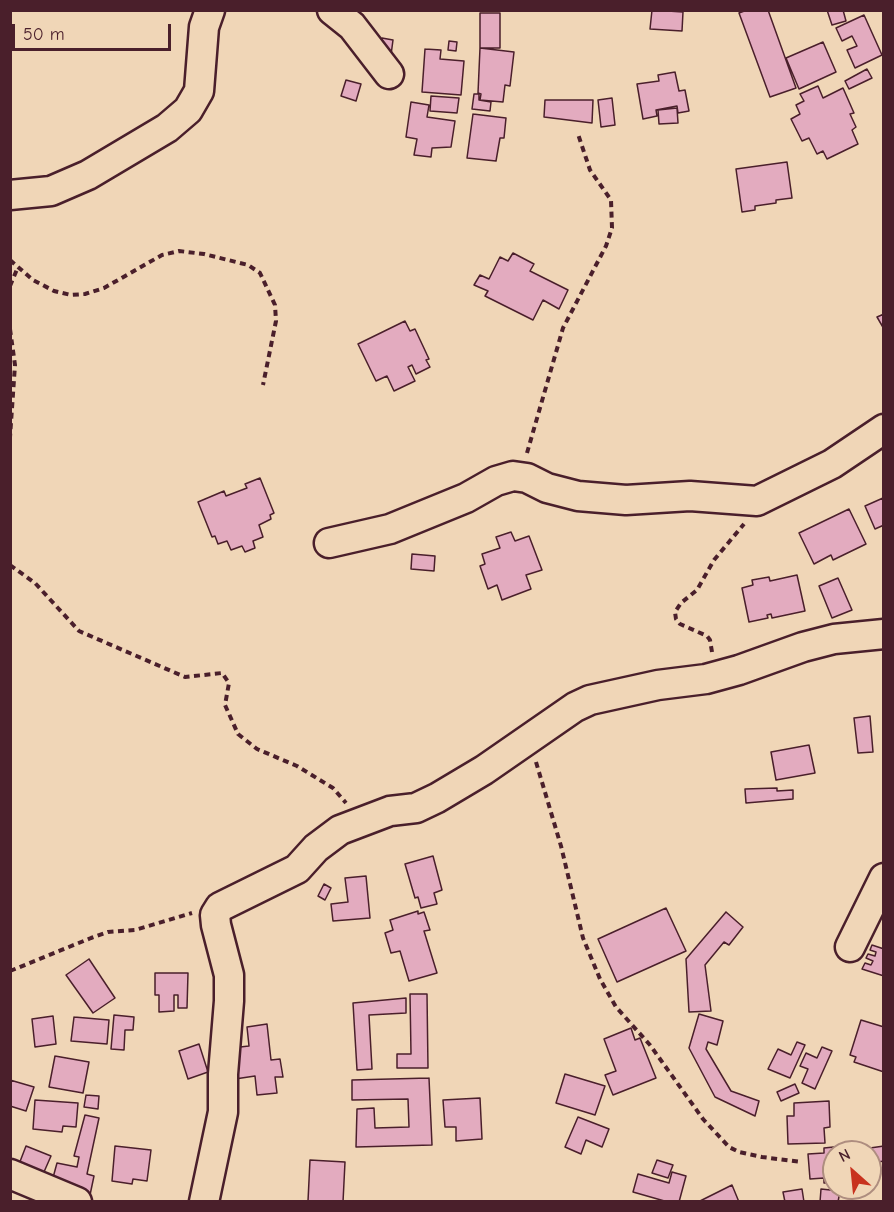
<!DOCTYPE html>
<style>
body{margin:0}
#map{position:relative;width:894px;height:1212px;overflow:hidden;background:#f0d6b7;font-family:"Comic Neue",sans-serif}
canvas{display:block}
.frame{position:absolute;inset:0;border:12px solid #4a1f2b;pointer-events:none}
.north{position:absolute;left:822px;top:1140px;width:60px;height:60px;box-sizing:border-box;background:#f0d6b7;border:2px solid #ae8d7f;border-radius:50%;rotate:333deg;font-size:16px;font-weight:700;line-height:24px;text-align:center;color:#4a1f2b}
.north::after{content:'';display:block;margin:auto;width:21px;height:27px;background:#c8321e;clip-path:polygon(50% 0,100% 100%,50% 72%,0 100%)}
.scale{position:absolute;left:12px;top:24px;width:159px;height:27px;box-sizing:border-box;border:3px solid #4a1f2b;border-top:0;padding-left:8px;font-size:18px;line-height:21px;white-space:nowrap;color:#4a1f2b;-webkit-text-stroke:4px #f0d6b7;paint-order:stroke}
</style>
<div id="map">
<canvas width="894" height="1212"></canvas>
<div class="frame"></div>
<div class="north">N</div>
<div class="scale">50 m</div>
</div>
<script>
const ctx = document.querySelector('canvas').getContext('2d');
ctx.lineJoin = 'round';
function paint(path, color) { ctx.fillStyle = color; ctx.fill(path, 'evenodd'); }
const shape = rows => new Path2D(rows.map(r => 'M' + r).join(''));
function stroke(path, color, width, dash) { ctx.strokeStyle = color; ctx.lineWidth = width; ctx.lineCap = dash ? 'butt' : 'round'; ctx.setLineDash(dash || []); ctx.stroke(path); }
const building = shape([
 [652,10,683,12,682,31,650,29,652,10],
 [747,10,768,10,796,88,770,97,739,13,747,10],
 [827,10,843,10,846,21,832,25,827,10],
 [480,13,500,13,500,48,480,48,480,13],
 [864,15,882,55,855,68,847,50,857,46,852,36,842,41,836,28,864,15],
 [382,38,393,40,391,55,380,54,382,38],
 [449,41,457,42,456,51,448,50,449,41],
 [823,42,836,72,799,89,786,58,823,42],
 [480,48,514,52,510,86,505,85,503,102,480,100,481,94,478,93,480,48],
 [425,49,441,50,440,59,464,61,461,95,422,92,425,49],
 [867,69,872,78,849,89,845,81,867,69],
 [675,72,679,91,685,90,689,111,678,113,677,106,656,110,657,116,643,119,637,84,659,81,658,75,675,72],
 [346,80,361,84,356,101,341,96,346,80],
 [818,86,823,98,843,88,854,113,850,114,856,127,852,130,858,144,827,159,823,151,817,154,809,138,802,141,791,119,800,114,796,105,804,101,800,94,818,86],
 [474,94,479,94,479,100,491,102,490,111,472,109,474,94],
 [431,96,459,98,457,113,430,111,431,96],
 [612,98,615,125,601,127,598,100,612,98],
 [545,100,593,100,592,123,544,117,545,100],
 [411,102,429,105,427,117,455,121,451,147,432,148,431,157,414,155,417,139,406,137,411,102],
 [677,108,678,123,659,124,658,110,677,108],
 [473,114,506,118,504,138,500,138,496,161,467,158,473,114],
 [787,162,792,198,776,200,776,203,755,206,755,210,742,212,736,169,787,162],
 [513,253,534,264,530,271,568,290,559,309,543,300,533,320,485,296,488,291,474,285,480,275,489,279,500,257,508,261,513,253],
 [884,314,884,329,877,317,884,314],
 [405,321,410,331,415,329,429,359,426,360,430,367,416,374,412,365,408,367,415,381,394,391,387,376,376,381,358,344,405,321],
 [260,478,274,513,270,515,271,519,259,525,263,537,253,541,255,548,245,552,242,546,231,550,227,541,218,544,215,536,212,537,198,502,224,491,226,496,247,488,245,484,260,478],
 [883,498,884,525,875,529,865,506,883,498],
 [849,509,866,544,833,560,831,555,814,564,799,533,849,509],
 [511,532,515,541,529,536,542,570,526,575,531,589,502,600,497,585,488,589,480,566,485,564,482,554,500,548,496,537,511,532],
 [412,554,435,556,434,571,411,569,412,554],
 [797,575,805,611,772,618,771,614,767,615,768,618,749,622,742,588,753,585,752,580,769,577,770,581,797,575],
 [838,578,852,610,832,618,819,586,838,578],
 [870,716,873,752,858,753,854,718,870,716],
 [809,745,815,773,776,780,771,752,809,745],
 [777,788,777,791,793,790,793,799,746,803,745,789,777,788],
 [433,856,442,890,434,893,437,904,421,908,418,897,415,898,405,864,433,856],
 [366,876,370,918,333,921,331,904,348,902,345,878,366,876],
 [324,884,331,888,325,900,318,896,324,884],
 [666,908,686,951,617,982,598,939,666,908],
 [418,911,418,914,424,912,430,930,424,931,437,973,409,981,400,951,391,953,385,933,393,930,390,920,418,911],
 [726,912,743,927,729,945,724,942,705,965,711,1011,689,1012,686,959,726,912],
 [872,945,884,949,884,976,862,969,865,963,871,965,873,961,866,958,868,954,875,956,876,952,870,950,872,945],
 [89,959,115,998,93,1013,66,975,89,959],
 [155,973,188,973,187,1008,178,1008,178,995,174,995,174,1011,159,1012,159,995,155,995,155,973],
 [410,994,427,994,428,1068,397,1068,397,1054,411,1054,410,994],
 [406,998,406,1013,369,1015,372,1069,357,1070,353,1003,406,998],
 [699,1014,723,1021,717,1045,708,1042,706,1049,731,1091,759,1101,755,1116,715,1097,689,1048,699,1014],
 [114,1015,134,1017,133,1030,125,1030,124,1050,111,1049,114,1015],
 [53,1016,56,1044,35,1047,32,1019,53,1016],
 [74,1017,109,1020,107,1044,71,1041,74,1017],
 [861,1020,884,1027,884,1072,854,1062,856,1057,850,1055,861,1020],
 [267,1024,271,1060,280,1059,283,1077,275,1077,277,1093,257,1095,255,1076,235,1079,231,1048,249,1046,247,1027,267,1024],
 [631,1028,635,1040,640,1038,656,1078,613,1095,605,1075,616,1071,604,1039,631,1028],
 [797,1042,805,1045,790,1078,768,1069,778,1049,791,1055,797,1042],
 [199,1044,208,1072,188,1079,179,1051,199,1044],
 [822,1047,832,1051,815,1089,802,1083,808,1069,800,1066,806,1053,817,1058,822,1047],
 [55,1056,89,1062,83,1093,49,1087,55,1056],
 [565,1074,605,1086,595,1115,556,1103,565,1074],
 [429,1078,432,1145,356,1147,357,1109,374,1108,375,1128,409,1127,408,1099,352,1100,352,1080,429,1078],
 [10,1080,34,1087,26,1111,10,1106,10,1080],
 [795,1084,799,1093,781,1101,777,1092,795,1084],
 [86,1095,99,1096,98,1109,84,1107,86,1095],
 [480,1098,482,1139,456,1141,456,1127,445,1127,443,1100,480,1098],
 [35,1100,78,1103,76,1127,63,1126,62,1132,33,1129,35,1100],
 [829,1101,830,1127,824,1128,825,1143,788,1144,787,1116,794,1116,794,1103,829,1101],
 [85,1115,99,1118,87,1174,94,1176,90,1195,51,1185,57,1163,77,1167,79,1157,74,1156,85,1115],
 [578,1117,609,1129,602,1147,586,1140,581,1154,565,1147,578,1117],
 [853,1145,853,1152,834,1152,834,1183,824,1183,824,1178,810,1179,808,1154,824,1153,824,1148,853,1145],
 [26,1146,51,1156,40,1181,16,1172,26,1146],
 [115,1146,151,1150,147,1181,133,1179,132,1184,112,1181,115,1146],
 [884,1146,884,1161,872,1163,870,1148,884,1146],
 [310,1160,345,1162,343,1202,308,1201,310,1160],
 [657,1160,673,1165,668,1178,652,1173,657,1160],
 [672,1172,686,1176,679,1202,668,1202,633,1192,638,1174,669,1183,672,1172],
 [732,1185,739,1202,698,1202,732,1185],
 [802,1189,804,1202,785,1202,783,1192,802,1189],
 [821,1189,840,1191,838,1202,820,1202,821,1189]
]);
paint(building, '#e3abbf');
stroke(building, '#4a1f2b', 1.5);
const minor = shape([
 [332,10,352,26,389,74],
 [10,195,51,191,88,175,167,128,188,110,199,91,204,27,210,10],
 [329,543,390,529,466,498,496,481,513,476,527,478,547,488,578,496,626,500,690,496,757,501,832,464,884,429],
 [850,947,884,878],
 [10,1174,77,1202],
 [204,1202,223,1112,223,1074,229,1001,229,975,216,925,215,915,220,907,297,869,316,848,340,830,390,811,416,808,437,798,484,770,575,707,590,700,658,685,706,679,739,670,803,647,834,639,884,634]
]);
stroke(minor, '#4a1f2b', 33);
stroke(shape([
 [10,260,33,280,54,291,71,295,85,294,104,288,162,255,179,251,204,254,248,265,260,273,275,305,276,321,263,385],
 [10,286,18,267],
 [10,329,15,365,10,437],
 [527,453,563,328,606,246,612,228,611,200,590,170,578,134],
 [10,565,35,583,79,631,185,677,222,673,229,683,225,705,238,734,257,749,297,766,333,788,346,803],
 [712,652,710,640,707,636,680,624,676,619,675,612,681,603,697,590,714,560,744,524],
 [536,762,561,846,583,938,600,979,616,1007,650,1045,703,1119,729,1147,739,1152,762,1157,801,1162],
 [10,971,91,938,108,932,135,930,192,913]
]), '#4a1f2b', 4, [6, 4.5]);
stroke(minor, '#f0d6b7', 28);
</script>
